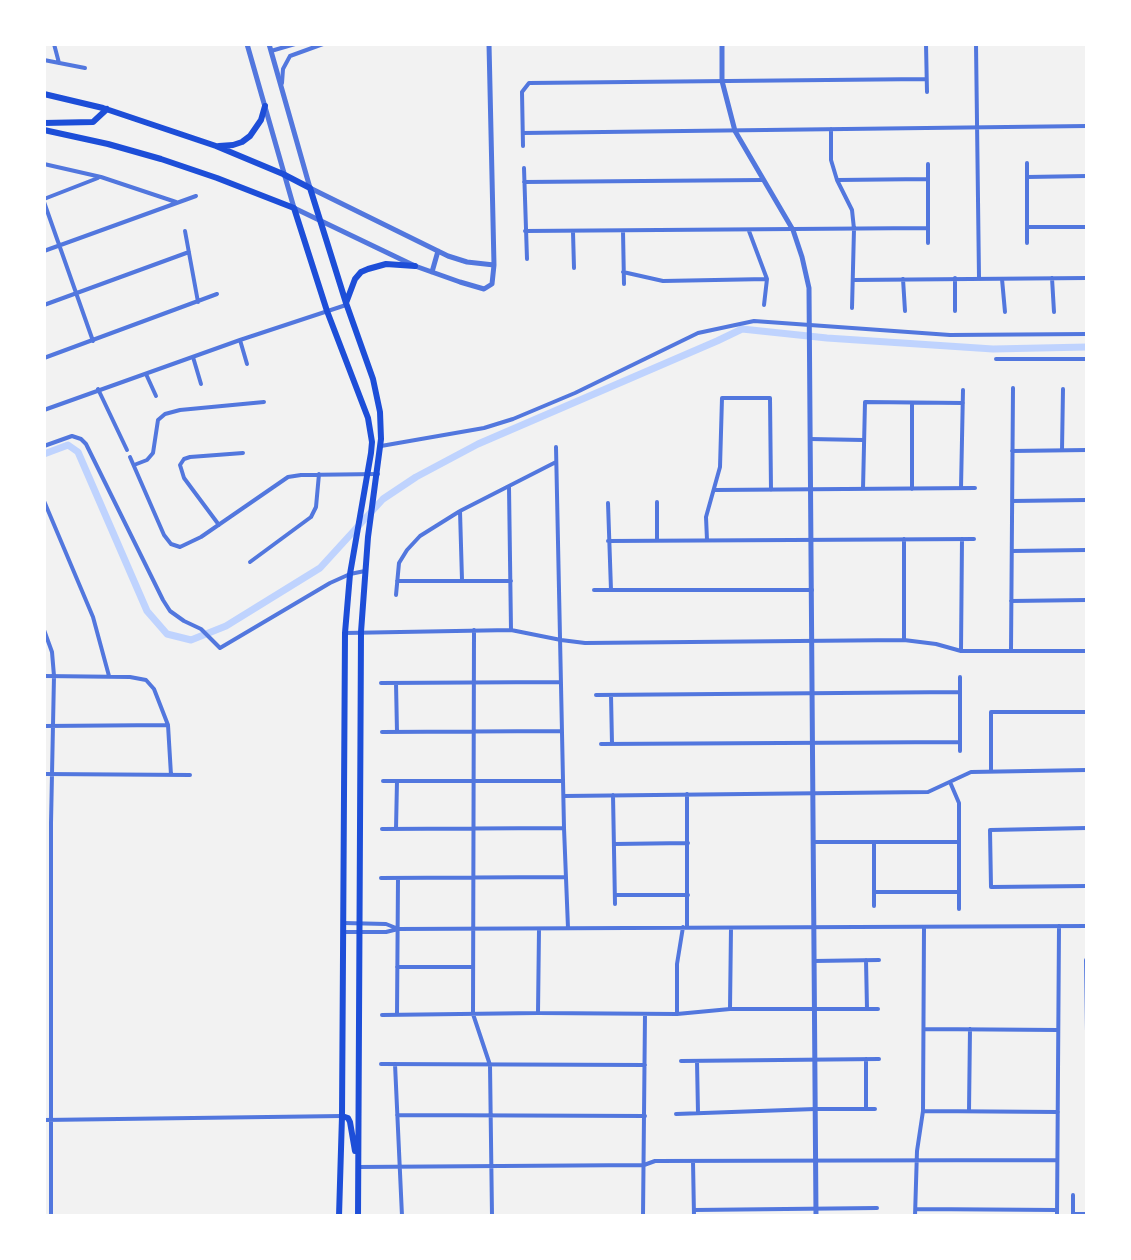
<!DOCTYPE html>
<style>
body{margin:0}
#map{position:relative;width:1131px;height:1260px;overflow:hidden;background:#f2f2f2;font-family:"Alegreya Sans",sans-serif}
canvas{display:block}
.frame{position:absolute;inset:0;border:46px solid #fff;pointer-events:none}
</style>
<div id="map">
<canvas width="1131" height="1260"></canvas>
<div class="frame"></div>
</div>
<script>
const ctx = document.querySelector('canvas').getContext('2d');
ctx.lineJoin = 'round';
const shape = rows => new Path2D(rows.map(r => 'M' + r).join(''));
function stroke(path, color, width, dash) { ctx.strokeStyle = color; ctx.lineWidth = width; ctx.lineCap = dash ? 'butt' : 'round'; ctx.setLineDash(dash || []); ctx.stroke(path); }
stroke(shape([
 [44,454,68,445,78,452,147,611,167,634,191,640,226,626,320,568,383,499,416,477,478,444,717,341,742,329,827,338,993,349,1087,347]
]), '#bfd3fe', 7);
stroke(shape([
 [54,44,59,63],
 [926,44,927,92],
 [976,44,979,277],
 [271,51,295,44],
 [44,60,85,68],
 [282,83,283,69,290,56,323,44],
 [831,129,831,160,837,180,852,210,854,229,852,308],
 [523,133,1087,126],
 [523,146,522,92,529,83,926,79],
 [1027,163,1027,243],
 [44,164,101,177,176,202],
 [524,168,527,259],
 [1027,177,1087,176],
 [838,180,928,179],
 [524,182,762,180],
 [44,199,98,178],
 [44,202,93,341],
 [1027,227,1087,227],
 [185,231,198,302],
 [525,231,927,228],
 [623,231,624,284],
 [749,231,767,279,764,305],
 [573,232,574,268],
 [928,243,928,164],
 [44,251,196,196],
 [623,272,663,281,767,279],
 [955,278,955,311],
 [1052,278,1054,312],
 [903,279,905,311],
 [1002,279,1005,312],
 [853,280,1087,278],
 [44,305,189,252],
 [240,340,247,364],
 [193,357,201,384],
 [44,358,217,294],
 [996,359,1087,359],
 [146,374,156,396],
 [98,389,127,450],
 [912,404,912,489],
 [44,410,240,340,346,305],
 [810,439,863,440],
 [44,446,72,436,81,439,86,444,163,600,170,611,184,621,201,629,220,648,330,583,350,574,365,571],
 [381,446,484,428,513,419,575,393,698,333,754,321,950,335,1087,334],
 [556,447,564,828,568,928],
 [1062,450,1063,389],
 [1012,451,1087,450],
 [130,457,164,535,171,544,180,547,201,537,288,477,301,475,378,474],
 [134,465,147,460,153,453,158,420,165,414,180,410,264,402],
 [509,487,511,630],
 [961,488,963,390],
 [863,489,865,402,963,403],
 [715,490,975,488],
 [44,501,93,617,109,676],
 [1012,501,1087,500],
 [608,503,611,590],
 [460,511,462,580],
 [219,525,184,478,180,465,184,459,190,457,243,453],
 [657,539,657,502],
 [707,540,706,517,720,467,722,398,770,398,771,490],
 [608,541,974,539],
 [1012,551,1087,550],
 [250,562,311,517,316,507,319,474],
 [397,581,511,581],
 [594,590,812,590],
 [396,595,399,563,407,550,420,536,460,511,556,462],
 [1011,601,1087,600],
 [44,630,52,652,54,676,51,823,51,1216],
 [474,630,473,1014,490,1065,492,1216],
 [345,633,511,630,561,640,585,643,904,640,936,644,961,651,1087,651],
 [904,640,904,539],
 [961,651,962,539],
 [1011,651,1013,388],
 [44,676,130,677,146,680,154,689,168,725,171,775],
 [960,677,960,751],
 [381,683,561,682],
 [396,683,397,732],
 [596,695,960,692],
 [611,695,612,744],
 [44,726,168,725],
 [382,732,562,731],
 [601,744,960,742],
 [991,769,991,712,1087,712],
 [44,774,190,775],
 [383,781,563,781],
 [950,782,959,803,959,909],
 [687,794,687,927],
 [613,795,615,904],
 [564,796,928,792,971,772,1087,770],
 [1087,828,990,830,991,887,1087,886],
 [382,829,564,828],
 [396,829,397,781],
 [813,842,959,842],
 [874,842,874,906],
 [614,844,688,843],
 [381,878,565,877],
 [874,892,959,892],
 [615,895,688,895],
 [344,923,386,924,396,928],
 [344,932,386,932,398,929,1087,926],
 [866,960,867,1009],
 [1086,960,1087,1032],
 [814,961,879,960],
 [397,967,472,967],
 [730,1009,731,928],
 [538,1013,539,929],
 [677,1014,677,964,683,927],
 [382,1015,538,1013,677,1014,730,1009,878,1009],
 [397,1015,398,878],
 [924,1029,1058,1030],
 [866,1059,866,1109],
 [681,1061,879,1059],
 [697,1061,698,1113],
 [381,1064,645,1065],
 [395,1064,402,1216],
 [924,1111,1058,1112],
 [969,1111,970,1029],
 [676,1114,815,1109,875,1109],
 [397,1115,645,1116],
 [44,1120,342,1116],
 [693,1161,694,1216],
 [358,1167,644,1165,655,1161,1057,1160],
 [916,1209,1057,1210],
 [694,1210,877,1208],
 [1073,1214,1087,1214],
 [643,1216,645,1014],
 [915,1216,917,1151,923,1111,924,927],
 [1057,1216,1059,926],
 [1073,1216,1073,1195]
]), '#5277de', 4);
stroke(shape([
 [247,44,294,208,415,266,460,282,484,289,492,284,494,265,489,44],
 [269,44,310,188,448,256,467,262,494,265],
 [722,44,722,81,735,131,793,230,802,257,809,288,816,1216],
 [432,272,438,251]
]), '#5277de', 5);
stroke(shape([
 [44,94,103,108,216,146,283,174,310,188,346,303,373,379,380,412,381,439,368,537,361,632,358,1216],
 [44,123,93,122,107,109],
 [44,130,108,144,161,159,217,178,294,208,327,311,368,418,372,442,371,453,350,574,345,633,342,1116,339,1216],
 [219,146,233,145,242,142,250,136,261,120,265,106],
 [346,303,355,279,361,272,368,269,386,264,415,266],
 [342,1116,348,1118,350,1122,355,1151]
]), '#1d4ed8', 6);
</script>
